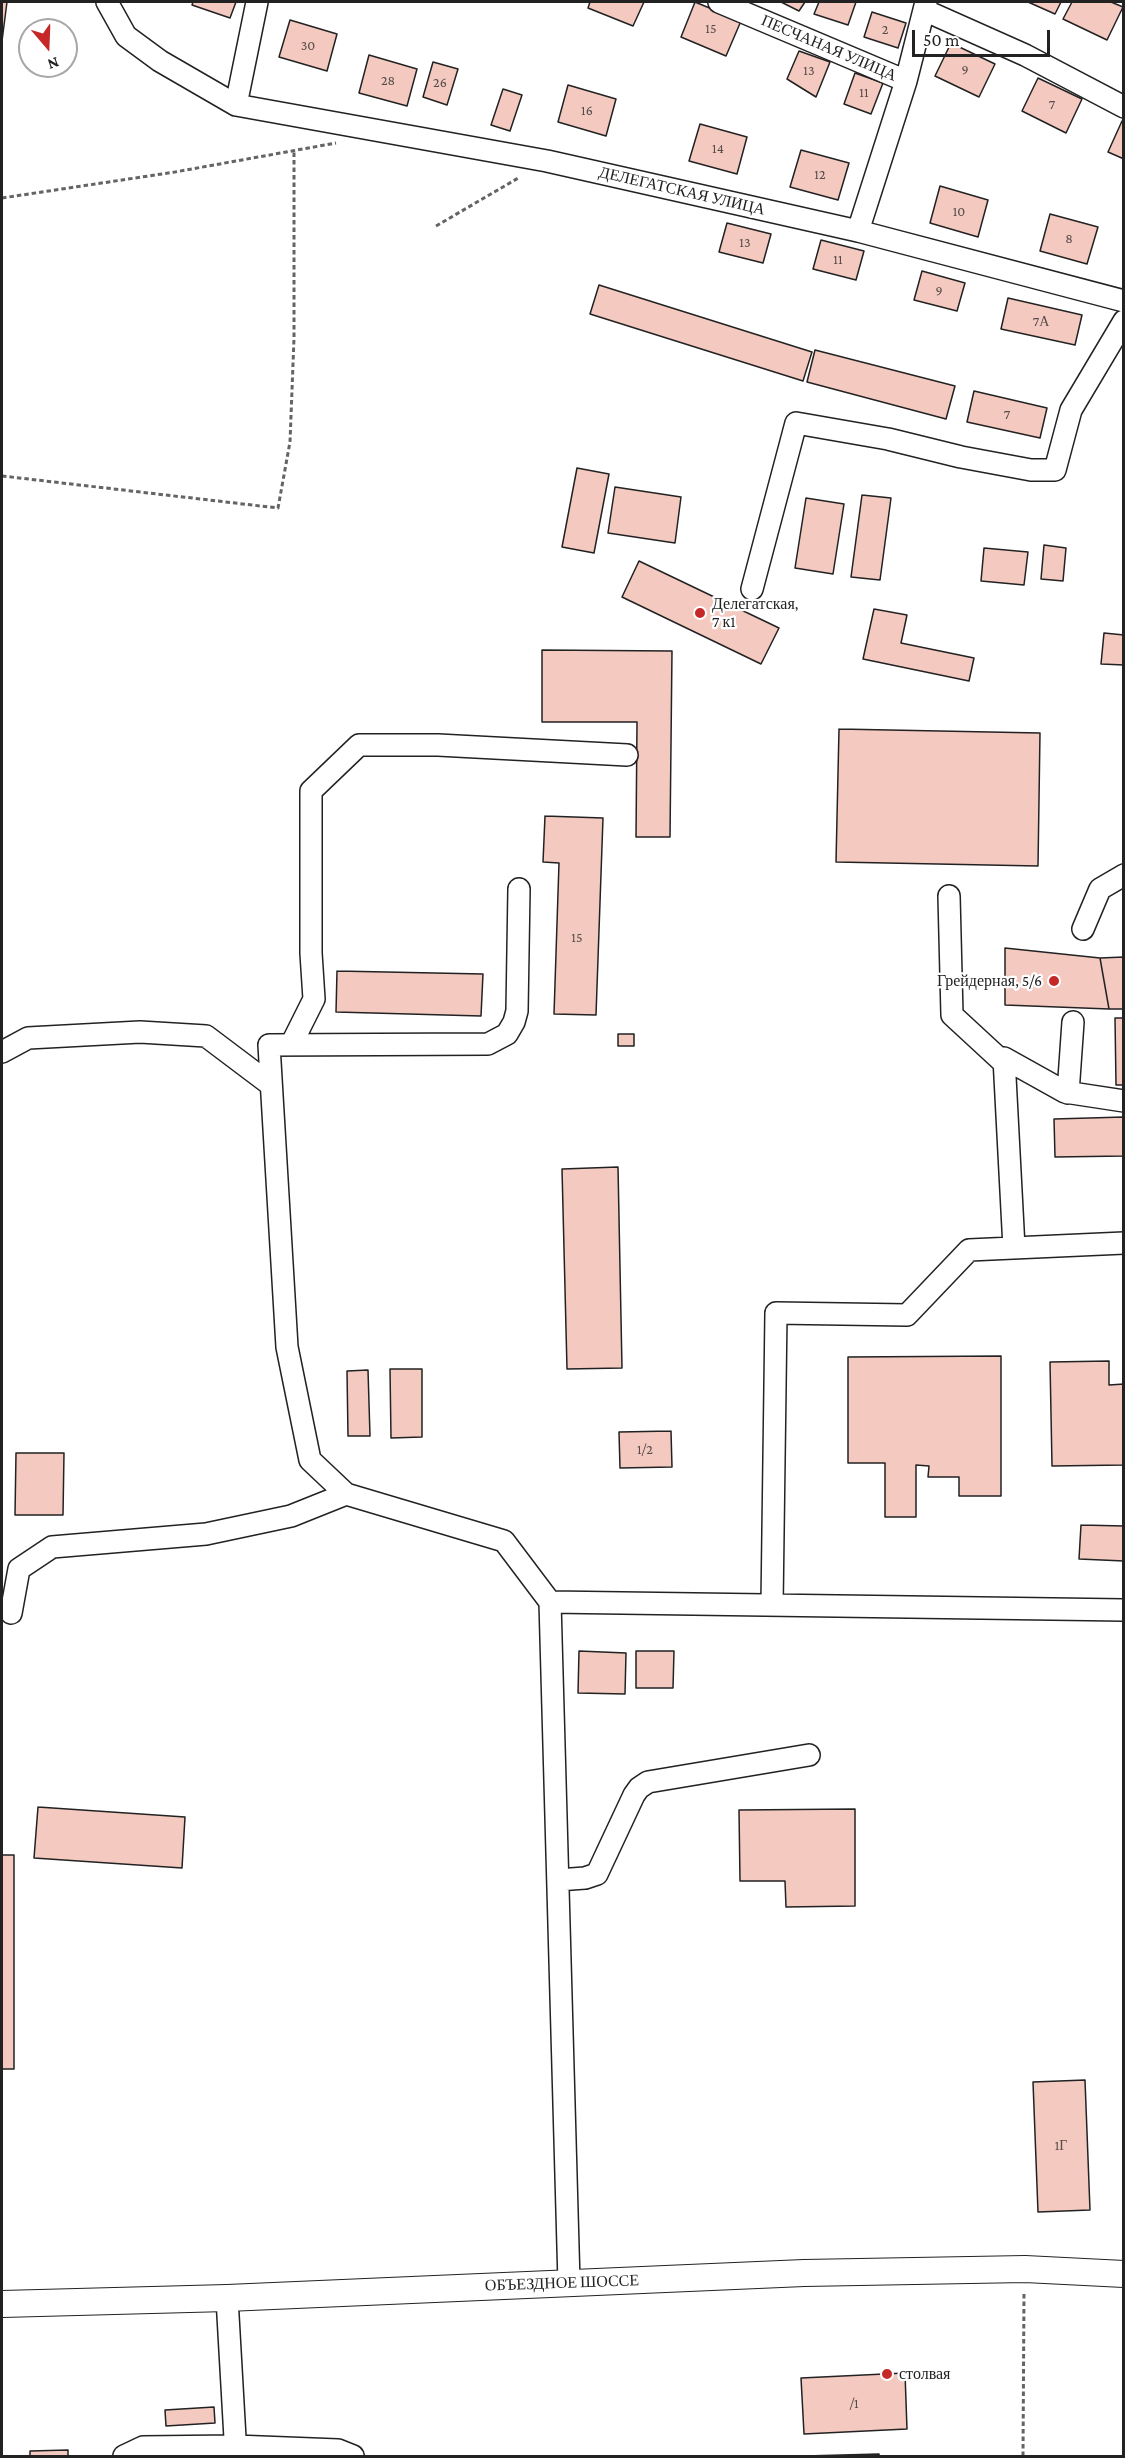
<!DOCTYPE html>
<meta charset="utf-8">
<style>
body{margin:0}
#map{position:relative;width:1125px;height:2458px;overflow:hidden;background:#fff;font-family:"Crimson Pro",serif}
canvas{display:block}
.frame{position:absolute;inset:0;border:3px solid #222;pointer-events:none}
.north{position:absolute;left:18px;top:18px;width:60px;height:60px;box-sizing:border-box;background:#fff;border:2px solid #a7a7a7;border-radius:50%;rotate:161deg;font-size:16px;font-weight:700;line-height:24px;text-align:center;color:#222}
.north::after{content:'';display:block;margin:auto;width:21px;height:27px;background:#c62828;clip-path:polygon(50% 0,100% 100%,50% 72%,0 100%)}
.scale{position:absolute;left:912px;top:30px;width:138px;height:27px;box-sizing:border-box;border:3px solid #222;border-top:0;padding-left:8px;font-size:18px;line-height:21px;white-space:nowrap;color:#222;-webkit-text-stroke:4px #fff;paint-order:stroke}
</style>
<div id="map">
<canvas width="1125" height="2458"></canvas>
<div class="frame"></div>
<div class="north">N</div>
<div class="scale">50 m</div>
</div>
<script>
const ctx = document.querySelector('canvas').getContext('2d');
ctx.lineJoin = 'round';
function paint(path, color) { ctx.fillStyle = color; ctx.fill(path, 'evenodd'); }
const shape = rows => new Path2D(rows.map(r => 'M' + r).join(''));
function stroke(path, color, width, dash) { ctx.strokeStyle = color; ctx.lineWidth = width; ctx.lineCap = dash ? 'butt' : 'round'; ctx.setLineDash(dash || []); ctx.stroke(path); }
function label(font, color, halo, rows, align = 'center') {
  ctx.font = font + ' "Crimson Pro",serif'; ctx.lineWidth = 4.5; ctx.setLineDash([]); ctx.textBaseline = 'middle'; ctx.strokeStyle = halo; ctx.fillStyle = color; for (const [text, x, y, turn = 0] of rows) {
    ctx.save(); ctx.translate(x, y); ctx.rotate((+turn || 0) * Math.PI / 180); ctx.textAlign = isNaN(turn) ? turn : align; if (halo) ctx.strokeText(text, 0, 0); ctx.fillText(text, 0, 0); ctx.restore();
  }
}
const building = shape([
 [2,2,7,2,2,41,2,2],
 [193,2,236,2,230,18,192,5,193,2],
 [590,2,644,2,633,26,588,8,590,2],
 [695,2,741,21,726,56,681,37,695,2],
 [781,2,805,2,799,11,781,2],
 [819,2,856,2,848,25,814,14,819,2],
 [1028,2,1061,2,1055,14,1028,2],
 [1072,2,1111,2,1123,7,1107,40,1063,19,1072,2],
 [872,12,906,23,898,48,864,37,872,12],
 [290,20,337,34,327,71,279,57,290,20],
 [951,43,995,64,979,97,935,76,951,43],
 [799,51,830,62,816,97,787,79,799,51],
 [369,55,417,69,407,106,359,93,369,55],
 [433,62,458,69,447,105,423,97,433,62],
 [855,73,883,83,871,114,844,104,855,73],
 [1038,78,1082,99,1066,133,1022,111,1038,78],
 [568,85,616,99,606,136,558,122,568,85],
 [503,89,522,95,510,131,491,125,503,89],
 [1122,121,1124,122,1124,159,1108,152,1122,121],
 [700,124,747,137,737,174,689,161,700,124],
 [801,150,849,163,838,200,790,187,801,150],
 [940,186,988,200,978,237,930,223,940,186],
 [1050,214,1098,227,1087,264,1040,251,1050,214],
 [727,223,771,234,763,263,719,252,727,223],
 [821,240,864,251,856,280,813,269,821,240],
 [922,271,965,283,957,311,914,300,922,271],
 [599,285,812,352,803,381,590,314,599,285],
 [1008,298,1082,315,1075,345,1001,329,1008,298],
 [815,350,955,386,946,419,807,382,815,350],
 [974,391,1047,408,1040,438,967,422,974,391],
 [577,468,609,474,594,553,562,547,577,468],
 [615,487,681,497,675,543,608,533,615,487],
 [862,495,891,498,880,580,851,577,862,495],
 [806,498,844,504,833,574,795,568,806,498],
 [1044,545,1066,548,1063,581,1041,579,1044,545],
 [984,548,1028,552,1024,585,981,581,984,548],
 [639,561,779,628,761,664,622,597,639,561],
 [874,609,907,615,901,643,974,658,969,681,863,659,874,609],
 [1104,633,1124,635,1124,665,1101,664,1104,633],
 [542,650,672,651,670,837,636,837,637,722,542,722,542,650],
 [839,729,1040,733,1038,866,836,862,839,729],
 [545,816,603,818,596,1015,554,1014,559,863,543,862,545,816],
 [1005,948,1100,958,1109,1009,1005,1005,1005,948],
 [1124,957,1124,1009,1109,1009,1100,958,1124,957],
 [337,971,483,974,481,1016,336,1012,337,971],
 [1115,1018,1124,1018,1124,1085,1116,1085,1115,1018],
 [618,1034,634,1034,634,1046,618,1046,618,1034],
 [1124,1117,1124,1156,1055,1157,1054,1119,1124,1117],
 [618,1167,622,1368,567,1369,562,1169,618,1167],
 [1001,1356,1001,1496,959,1496,959,1477,928,1477,929,1466,916,1465,916,1517,885,1517,885,1463,848,1463,848,1357,1001,1356],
 [1109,1361,1109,1385,1124,1384,1124,1465,1052,1466,1050,1362,1109,1361],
 [390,1369,422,1369,422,1437,391,1438,390,1369],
 [368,1370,370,1436,348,1436,347,1371,368,1370],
 [671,1431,672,1467,620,1468,619,1432,671,1431],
 [16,1453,64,1453,63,1515,15,1515,16,1453],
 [1081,1525,1124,1526,1124,1561,1079,1559,1081,1525],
 [579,1651,626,1653,625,1694,578,1693,579,1651],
 [636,1651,674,1651,673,1688,636,1688,636,1651],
 [38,1807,185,1817,182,1868,34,1858,38,1807],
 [855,1809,855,1906,786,1907,785,1881,740,1881,739,1810,855,1809],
 [2,1855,14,1855,14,2069,2,2069,2,1855],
 [1085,2080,1090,2210,1038,2212,1033,2082,1085,2080],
 [905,2373,907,2429,804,2434,801,2378,905,2373],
 [214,2407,215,2423,166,2426,165,2410,214,2407],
 [68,2450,68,2456,30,2456,30,2451,68,2450],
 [879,2454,879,2456,805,2456,879,2454]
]);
paint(building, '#f3c9c0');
stroke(building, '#222', 1.5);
const minor = shape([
 [107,2,126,36,160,61,236,105,547,161,858,231,1124,301],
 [719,2,906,81],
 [924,10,1025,55,1124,107],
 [236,105,257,2],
 [858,231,906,81,926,2],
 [752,589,796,423,888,439,961,457,1031,470,1055,470,1071,410,1124,321],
 [519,889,517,1011,514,1022,507,1034,488,1044,269,1045,287,1347,310,1460,346,1494,504,1541,550,1602,569,2283],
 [949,896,952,1015,1004,1063],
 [1083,929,1100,889,1124,875],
 [291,1045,314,999,311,953,311,791,359,745,438,745,627,755],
 [2,1052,28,1038,140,1032,206,1036,271,1085],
 [1068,1093,1073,1022],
 [1014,1248,1004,1058,1065,1092,1124,1101],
 [550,1602,1124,1610],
 [772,1605,776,1313,907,1315,969,1250,1124,1243],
 [11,1613,19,1569,52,1547,206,1534,291,1516,346,1494],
 [558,1880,585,1878,597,1874,634,1795,639,1788,648,1782,809,1755],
 [227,2298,236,2456],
 [124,2456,143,2447,235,2446,338,2450,353,2456]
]);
const major = shape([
 [2,2304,227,2298,804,2273,1025,2269,1124,2274]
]);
stroke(minor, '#222', 24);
stroke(major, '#222', 28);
stroke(shape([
 [2,198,175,172,336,143],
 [436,226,520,177],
 [2,476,278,508,290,442,294,338,294,151],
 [1023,2456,1024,2291]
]), '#646464', 3, [4.5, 3]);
stroke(minor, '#fff', 21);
stroke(major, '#fff', 26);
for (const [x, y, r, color] of [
 [700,613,6,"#c62828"],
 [1054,981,6,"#c62828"],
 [887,2374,6,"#c62828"]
]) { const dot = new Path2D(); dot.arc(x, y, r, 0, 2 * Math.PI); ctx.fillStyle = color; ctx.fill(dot); stroke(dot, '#fff', 2); }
label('14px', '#564c4a', null, [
 ["15",711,29],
 ["2",885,30],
 ["30",308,46],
 ["9",965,70],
 ["13",809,71],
 ["28",388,81],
 ["26",440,83],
 ["11",864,93],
 ["7",1052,105],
 ["16",587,111],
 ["14",718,149],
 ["12",820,175],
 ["10",959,212],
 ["8",1069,239],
 ["13",745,243],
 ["11",838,260],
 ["9",939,291],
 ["7А",1041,322],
 ["7",1007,415],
 ["15",577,938],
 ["1/2",645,1450],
 ["1Г",1061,2146],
 ["/1",854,2404]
]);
label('16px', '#222', '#fff', [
 ["ПЕСЧАНАЯ УЛИЦА",829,48,23],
 ["ДЕЛЕГАТСКАЯ УЛИЦА",682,191,13],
 ["ОБЪЕЗДНОЕ ШОССЕ",562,2283,-2]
]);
label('16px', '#222', '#fff', [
 ["Делегатская,",712,604],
 ["7 к1",712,622],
 ["Грейдерная, 5/6",1042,981,"right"],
 ["столвая",899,2374]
], 'left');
</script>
